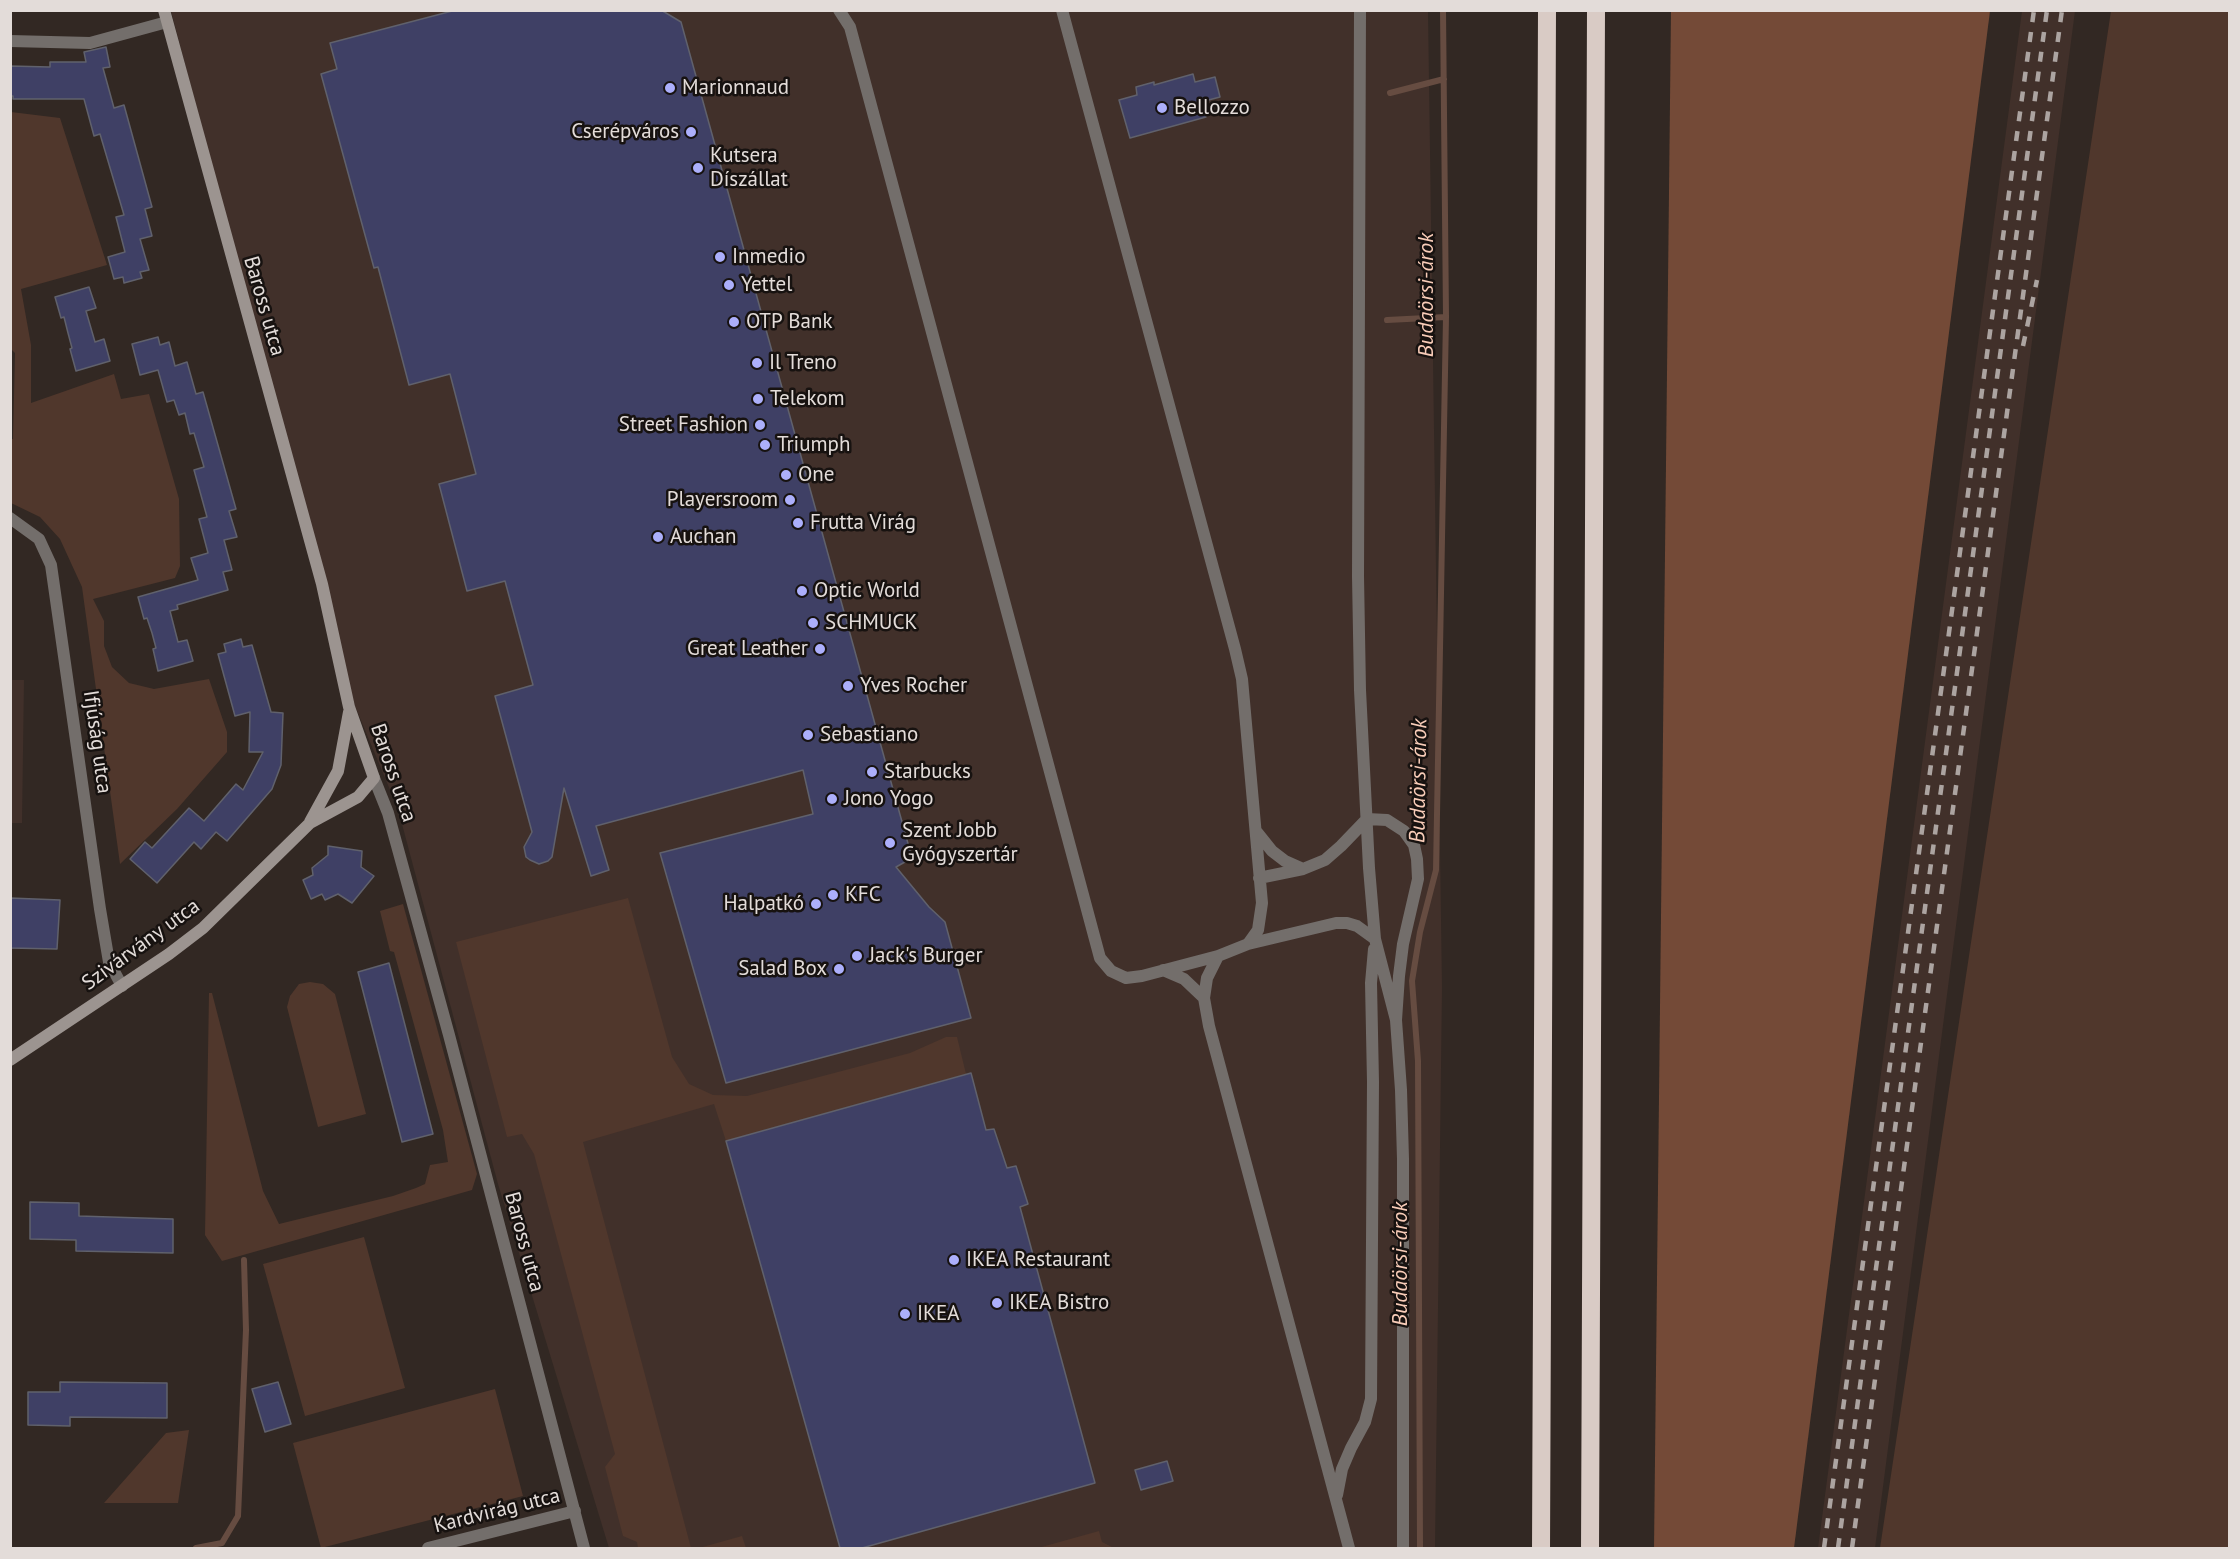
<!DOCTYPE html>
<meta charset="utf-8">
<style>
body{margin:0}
#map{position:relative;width:2240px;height:1559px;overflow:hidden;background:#322823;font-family:"PT Sans",sans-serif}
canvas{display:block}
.frame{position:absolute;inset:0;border:12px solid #e3dcd9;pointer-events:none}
</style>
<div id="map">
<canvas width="2240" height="1559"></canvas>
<div class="frame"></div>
</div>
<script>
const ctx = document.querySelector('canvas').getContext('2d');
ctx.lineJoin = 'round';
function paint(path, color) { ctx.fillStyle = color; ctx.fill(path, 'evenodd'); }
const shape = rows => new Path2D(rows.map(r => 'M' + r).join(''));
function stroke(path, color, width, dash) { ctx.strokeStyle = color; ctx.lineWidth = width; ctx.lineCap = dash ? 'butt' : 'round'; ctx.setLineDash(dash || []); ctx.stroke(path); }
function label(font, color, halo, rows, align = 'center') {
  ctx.font = font + ' "PT Sans",sans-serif'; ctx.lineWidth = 5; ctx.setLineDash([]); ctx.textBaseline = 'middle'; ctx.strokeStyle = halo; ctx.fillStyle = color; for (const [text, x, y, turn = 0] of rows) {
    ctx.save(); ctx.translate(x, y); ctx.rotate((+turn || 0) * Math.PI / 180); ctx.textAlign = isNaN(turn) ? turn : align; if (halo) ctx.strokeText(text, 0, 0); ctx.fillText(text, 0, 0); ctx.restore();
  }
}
paint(shape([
 [171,11,1428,11,1442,988,1435,1548,609,1548,498,1184,398,809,355,706],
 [2022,11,2075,11,1875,1548,1818,1548],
 [11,680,24,680,22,823,11,823]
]), '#41302a');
paint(shape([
 [2111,11,2229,11,2229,1548,1880,1548],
 [11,112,60,118,107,265,21,289,31,345,31,403,114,374,121,399,149,394,179,499,180,566,175,578,93,599,104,621,104,646,112,667,129,683,154,689,209,679,227,732,227,752,177,809,120,864,82,587,60,539,40,517,11,503,10,439,13,439,15,353,10,348],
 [628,898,672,1057,689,1084,713,1095,747,1096,910,1053,946,1037,957,1037,966,1074,726,1141,714,1104,583,1142,691,1548,638,1548,637,1542,623,1536,605,1467,615,1454,534,1154,522,1134,507,1137,456,942],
 [403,904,477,1174,472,1190,222,1261,205,1235,209,993,212,993,263,1191,279,1224,393,1196,416,1188,425,1184,430,1165,448,1162,443,1130,394,952,390,951,380,911],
 [310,982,323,984,335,994,366,1114,318,1127,287,1007,290,996,299,984],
 [364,1237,405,1388,305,1416,263,1264],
 [495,1389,523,1496,321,1548,293,1443],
 [189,1430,178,1503,104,1503,166,1433],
 [1099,1531,1102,1542,1114,1548,1038,1548],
 [742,1536,746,1548,699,1548]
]), '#50372c');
paint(shape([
 [1671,11,1990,11,1794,1548,1654,1548]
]), '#744a37');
stroke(shape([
 [1390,93,1444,79],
 [1387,320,1446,317],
 [196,1548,222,1543,238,1516,246,1330,244,1260],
 [1420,1548,1418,1061,1412,981,1420,932,1436,870,1446,317,1443,10]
]), '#664c41', 6);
const building = shape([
 [456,10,661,10,681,22,912,858,896,867,929,907,945,922,971,1018,726,1083,660,853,813,814,803,770,596,826,609,870,591,876,564,788,552,857,548,861,539,864,530,860,526,857,524,847,532,832,495,696,533,685,505,581,467,591,439,484,476,474,450,374,409,385,378,267,374,268,321,74,337,69,330,43,456,10],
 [106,47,110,67,103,68,114,108,124,105,152,207,145,209,152,236,140,239,149,270,140,272,142,278,124,283,123,277,114,279,108,257,125,252,116,217,124,215,100,134,94,136,84,99,13,99,13,96,10,96,10,66,50,67,50,62,86,62,84,52,106,47],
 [1193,74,1195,82,1215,77,1220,97,1201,102,1206,117,1130,138,1119,100,1137,95,1136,87,1154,82,1154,85,1193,74],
 [89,287,96,308,86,311,95,342,104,339,110,361,76,371,70,349,72,348,68,333,64,317,61,318,55,297,89,287],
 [158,337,160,345,169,342,175,366,187,362,196,394,203,392,236,509,229,511,237,537,224,540,232,570,223,572,228,590,177,605,178,609,170,611,178,642,187,640,193,661,158,671,153,649,156,648,152,633,147,618,144,619,138,597,198,580,191,558,208,553,199,519,207,517,194,470,204,467,194,433,190,434,185,413,179,415,174,400,167,402,158,370,140,375,132,344,158,337],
 [241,639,243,647,252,645,271,712,283,713,281,765,272,789,227,841,216,832,201,849,194,842,157,883,130,859,145,842,152,848,189,808,204,821,236,784,243,790,263,752,249,752,250,712,235,716,218,654,226,652,224,644,241,639],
 [328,846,362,851,361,867,374,876,352,903,338,894,325,900,322,894,311,899,303,880,313,875,312,868,328,855,328,846],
 [10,898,60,900,57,949,10,948,10,898],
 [389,963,433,1134,402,1142,358,972,389,963],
 [971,1073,986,1130,994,1129,1007,1168,1016,1166,1028,1204,1020,1207,1095,1483,862,1548,840,1548,726,1141,971,1073],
 [30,1202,79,1203,79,1216,173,1219,173,1253,76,1251,76,1240,30,1239,30,1202],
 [60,1382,167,1383,167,1418,70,1417,70,1426,28,1425,28,1392,60,1392,60,1382],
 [278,1382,291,1424,265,1432,252,1389,278,1382],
 [1167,1461,1173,1481,1141,1490,1135,1470,1167,1461]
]);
paint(building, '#3f4065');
stroke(building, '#60616c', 1.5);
stroke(shape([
 [839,10,850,27,1100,958,1111,971,1126,978,1142,976,1218,956,1248,944,1336,923,1347,923,1357,926,1375,939],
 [1062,10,1235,649,1242,679,1262,903,1258,930,1248,944],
 [1360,10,1358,576,1360,690,1369,868,1375,939,1396,1020],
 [10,41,90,43,167,22],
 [10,518,39,539,51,565,100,909,109,962,122,986],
 [374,778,388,813,449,1035,584,1548],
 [1367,819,1387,820,1404,831,1414,845,1417,859,1418,879,1403,944,1399,976,1396,1020,1401,1090,1403,1159,1403,1548],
 [1256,831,1272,851,1285,861,1303,869],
 [1259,878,1303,869,1325,860,1341,846,1367,819],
 [1218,956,1207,978,1204,998,1209,1026,1349,1548],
 [1163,970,1184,979,1204,998],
 [1337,1495,1342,1469,1351,1448,1365,1422,1371,1399,1373,1082,1371,983,1374,949],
 [428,1548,575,1511]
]), '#736e6b', 12);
stroke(shape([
 [310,822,338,771,349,712],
 [10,1060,169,954,203,928,310,823,358,797,374,778,349,707,322,584,164,10]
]), '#9c9490', 12);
stroke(shape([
 [1541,1548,1547,10],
 [1590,1548,1596,10]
]), '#d9cbc5', 18);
stroke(shape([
 [2023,346,2037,280],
 [1824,1548,2034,10],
 [1838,1548,2047,10],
 [1852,1548,2062,10]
]), '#aca4a1', 4.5, [10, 10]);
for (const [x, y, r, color] of [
 [670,88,6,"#acaffb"],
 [1162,108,6,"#acaffb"],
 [691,132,6,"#acaffb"],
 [698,168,6,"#acaffb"],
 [720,257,6,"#acaffb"],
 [729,285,6,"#acaffb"],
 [734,322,6,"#acaffb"],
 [757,363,6,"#acaffb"],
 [758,399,6,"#acaffb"],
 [760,425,6,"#acaffb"],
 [765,445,6,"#acaffb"],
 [786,475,6,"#acaffb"],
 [790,500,6,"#acaffb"],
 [798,523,6,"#acaffb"],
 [658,537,6,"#acaffb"],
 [802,591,6,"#acaffb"],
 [813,623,6,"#acaffb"],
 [820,649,6,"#acaffb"],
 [848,686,6,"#acaffb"],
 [808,735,6,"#acaffb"],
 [872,772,6,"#acaffb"],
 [832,799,6,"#acaffb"],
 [890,843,6,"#acaffb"],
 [833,895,6,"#acaffb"],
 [816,904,6,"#acaffb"],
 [857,956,6,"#acaffb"],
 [839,969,6,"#acaffb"],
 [954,1260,6,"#acaffb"],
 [997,1303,6,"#acaffb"],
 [905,1314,6,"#acaffb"]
]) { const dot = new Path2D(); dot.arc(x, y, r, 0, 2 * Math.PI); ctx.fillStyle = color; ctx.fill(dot); stroke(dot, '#171210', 2); }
label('21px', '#e3dcd9', '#171210', [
 ["Marionnaud",682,88],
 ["Bellozzo",1174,108],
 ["Cserépváros",679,132,"right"],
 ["Kutsera",710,156],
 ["Díszállat",710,180],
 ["Inmedio",732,257],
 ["Yettel",741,285],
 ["OTP Bank",746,322],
 ["Il Treno",769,363],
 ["Telekom",770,399],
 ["Street Fashion",748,425,"right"],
 ["Triumph",777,445],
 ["One",798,475],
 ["Playersroom",778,500,"right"],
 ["Frutta Virág",810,523],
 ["Auchan",670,537],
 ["Optic World",814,591],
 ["SCHMUCK",825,623],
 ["Great Leather",808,649,"right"],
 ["Yves Rocher",860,686],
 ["Sebastiano",820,735],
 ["Starbucks",884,772],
 ["Jono Yogo",844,799],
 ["Szent Jobb",902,831],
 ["Gyógyszertár",902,855],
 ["KFC",845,895],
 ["Halpatkó",804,904,"right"],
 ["Jack's Burger",869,956],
 ["Salad Box",827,969,"right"],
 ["IKEA Restaurant",966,1260],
 ["IKEA Bistro",1009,1303],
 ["IKEA",917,1314]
], 'left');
label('21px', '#e3dcd9', '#171210', [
 ["Baross utca",264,306,74],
 ["Ifjúság utca",97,742,82],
 ["Baross utca",393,773,71],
 ["Szivárvány utca",141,945,-36],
 ["Baross utca",524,1242,75],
 ["Kardvirág utca",497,1511,-14]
]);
label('italic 22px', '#f8ccb8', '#171210', [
 ["Budaörsi-árok",1427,295,-90],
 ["Budaörsi-árok",1419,781,-89],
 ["Budaörsi-árok",1401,1264,-90]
]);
</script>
